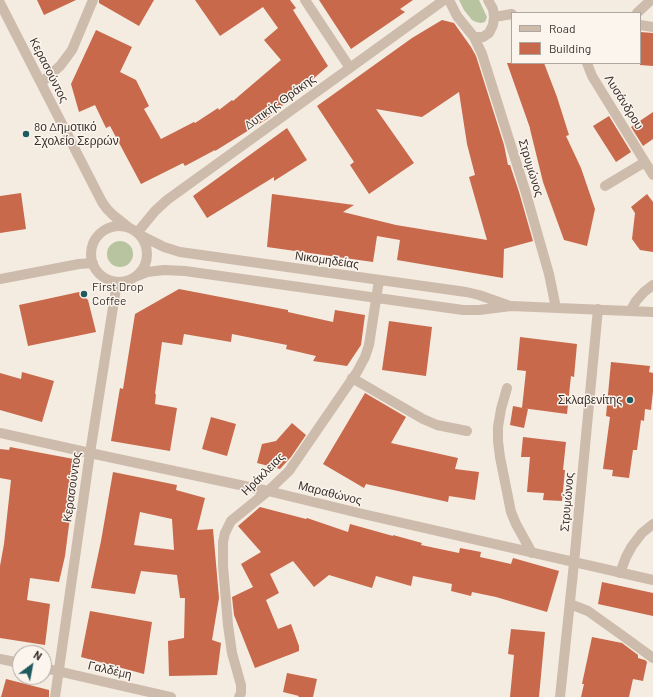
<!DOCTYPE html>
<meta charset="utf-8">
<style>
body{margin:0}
#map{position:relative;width:653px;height:697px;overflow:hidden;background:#f4ebe1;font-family:Barlow,sans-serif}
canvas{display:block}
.legend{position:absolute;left:511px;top:12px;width:130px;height:52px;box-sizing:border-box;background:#fbf5ee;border:1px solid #aea6a0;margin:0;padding:5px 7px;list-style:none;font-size:12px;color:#3b302b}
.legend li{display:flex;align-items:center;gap:8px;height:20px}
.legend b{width:20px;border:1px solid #aea6a0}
.north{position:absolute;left:12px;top:645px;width:40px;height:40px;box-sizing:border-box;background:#fbf5ee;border:1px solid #aea6a0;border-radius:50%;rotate:32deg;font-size:11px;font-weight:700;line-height:16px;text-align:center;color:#3b302b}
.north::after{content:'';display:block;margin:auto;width:14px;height:18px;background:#1f5a5e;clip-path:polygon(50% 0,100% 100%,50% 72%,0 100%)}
</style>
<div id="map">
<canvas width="653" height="697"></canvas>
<ul class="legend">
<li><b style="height:5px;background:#cdbbac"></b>Road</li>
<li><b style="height:11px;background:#c8694b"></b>Building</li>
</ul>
<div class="north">N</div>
</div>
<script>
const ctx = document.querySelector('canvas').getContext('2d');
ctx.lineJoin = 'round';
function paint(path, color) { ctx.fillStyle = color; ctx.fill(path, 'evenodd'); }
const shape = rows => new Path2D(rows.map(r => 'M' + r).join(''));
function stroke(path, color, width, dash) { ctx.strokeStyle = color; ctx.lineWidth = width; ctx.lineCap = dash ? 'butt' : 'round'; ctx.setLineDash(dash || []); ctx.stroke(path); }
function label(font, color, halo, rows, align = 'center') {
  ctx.font = font + ' Barlow,sans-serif'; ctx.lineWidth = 3; ctx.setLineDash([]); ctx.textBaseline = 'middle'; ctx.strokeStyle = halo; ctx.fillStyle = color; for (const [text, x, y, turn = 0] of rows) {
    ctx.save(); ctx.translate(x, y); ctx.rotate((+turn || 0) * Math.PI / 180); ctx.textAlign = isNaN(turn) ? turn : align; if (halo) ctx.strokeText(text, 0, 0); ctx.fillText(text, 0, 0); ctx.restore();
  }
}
paint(shape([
 [459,0,479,0,487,17,485,22,481,23,476,22,472,20,464,10],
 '107 254a13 13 0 1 1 26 0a13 13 0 1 1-26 0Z'
]), '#b8c4a0');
paint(shape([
 [37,0,76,0,44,15],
 [99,0,154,0,139,26,99,3],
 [195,0,290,0,296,8,293,10,328,66,267,119,215,151,215,150,185,166,183,163,141,184,110,126,106,128,95,105,79,112,71,84,96,30,132,47,120,72,136,80,149,106,144,109,161,139,194,122,195,123,218,108,219,110,232,100,233,101,281,60,264,40,278,28,263,7,220,36],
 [319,0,413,0,400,9,405,12,351,49],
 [442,20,454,23,471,47,476,56,504,145,508,165,510,165,519,192,533,241,504,249,503,278,397,260,400,240,377,236,373,262,267,247,272,194,354,205,343,212,396,225,487,240,469,177,475,175,467,144,459,92,422,117,376,109,414,163,369,194,350,165,354,162,317,106,412,38],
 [640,32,653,33,653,66,640,65],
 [507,63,544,63,557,97,569,135,566,136,581,168,595,209,587,246,564,240,543,182,530,129,530,128],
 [653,112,653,139,643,146,631,127],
 [609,116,631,152,616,162,593,126],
 [287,128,307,160,274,181,274,177,207,218,193,196],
 [21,193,26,229,0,233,0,196],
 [647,194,653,202,653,252,640,250,632,239,635,213,631,207],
 [179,289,288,310,288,312,333,322,335,310,365,315,361,345,347,366,313,361,316,356,286,349,287,345,232,334,231,342,184,334,182,345,162,342,155,394,156,394,155,404,177,408,170,451,111,441,120,388,123,389,135,314],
 [79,292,88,300,96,332,28,346,19,305],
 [389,321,432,327,426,376,382,370],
 [520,337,577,344,574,377,571,376,567,414,522,408,526,371,517,370],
 [611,362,650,366,649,372,653,373,653,391,651,410,645,409,644,421,641,420,637,450,633,450,629,478,612,476,613,470,603,469,610,417,606,416],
 [22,372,54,381,42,422,0,410,0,373,21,379],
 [365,393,406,417,391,443,458,458,455,469,479,472,475,500,449,496,448,502,366,484,364,488,323,464],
 [513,406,528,409,524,428,510,425],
 [211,417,236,424,227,456,202,449],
 [292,423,306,435,291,457,280,469,257,463,262,444,276,441],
 [523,437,566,442,563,470,565,470,562,501,543,500,544,493,527,492,530,457,521,457],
 [10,447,79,460,71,494,75,494,69,525,65,556,59,582,30,578,27,600,50,604,45,645,0,638,0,566,4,544,11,480,0,478,0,449,9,450],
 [113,472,177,485,176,490,205,498,197,530,213,529,219,598,212,640,221,643,217,675,169,676,168,641,184,638,185,598,180,598,177,575,141,571,135,594,91,588,101,541],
 [140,512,172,519,174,550,134,545],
 [260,507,306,519,307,518,348,532,350,524,393,536,393,535,422,543,421,545,459,553,460,548,481,552,480,557,511,564,513,558,559,571,547,612,496,597,472,592,471,596,451,591,452,584,413,576,411,586,376,576,372,588,329,575,314,587,293,561,270,574,279,593,266,600,278,629,291,624,299,646,299,651,255,668,234,615,232,597,253,587,241,564,261,552,238,526],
 [602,582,653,593,653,616,598,604],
 [90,611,152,622,144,674,81,657],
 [511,629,545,632,539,697,510,697,514,655,508,654],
 [592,637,622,643,638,655,638,658,645,660,647,662,643,681,633,679,629,697,581,697,584,684,582,684],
 [287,673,317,679,313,697,298,697,299,696,283,692],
 [6,679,49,690,49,697,1,697]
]), '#c8694b');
stroke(shape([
 [305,0,350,68],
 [449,0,457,16,474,37,482,54,525,190,549,274,556,308],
 [488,0,493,9,494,17],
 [0,3,102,202,107,209,113,215,128,227],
 [637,13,651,0],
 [640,25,653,27],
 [474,37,483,37,489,33,493,25,494,17,512,14],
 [587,63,592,76,653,175],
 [41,83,60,66,72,50,93,0],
 [605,186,645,162],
 '91 254a28 28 0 1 1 56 0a28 28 0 1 1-56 0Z',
 [137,233,155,211,167,200,444,0],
 [140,235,164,247,180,252,466,292,479,295,510,306],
 [137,276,147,272,164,270,185,271,463,310,479,310,511,306,653,312],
 [0,279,79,264,93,263],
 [631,310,636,301,644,292,653,285],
 [352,378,423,419,437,425,467,431],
 [507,388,501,409,498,427,498,441,500,457,511,512,516,524,532,553],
 [0,433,90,453,268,491,363,514,653,580],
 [620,573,626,557,632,546,642,533,653,524],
 [570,604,588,611,623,636,653,658],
 [0,659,20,663],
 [44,668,171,697],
 [55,697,90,453,117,282],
 [239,697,241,693,241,685,232,653,228,625,223,566,223,542,225,533,231,521,268,491,289,471,357,372,365,357,369,345,379,280],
 [560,697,574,563,598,309]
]), '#cdbbac', 10);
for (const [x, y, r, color] of [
 [26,134,4,"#1f5a5e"],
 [84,294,4,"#1f5a5e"],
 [630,400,4,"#1f5a5e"]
]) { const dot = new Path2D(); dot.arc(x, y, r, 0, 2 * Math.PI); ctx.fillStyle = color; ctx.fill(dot); stroke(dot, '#fbf5ee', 1.5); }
label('12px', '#3b302b', '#fbf5ee', [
 ["Κερασούντος",49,70,63],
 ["Δυτικής Θράκης",280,102,-36],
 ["Λυσάνδρου",624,102,58],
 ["Στρυμώνος",531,168,73],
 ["Νικομηδείας",327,260,8],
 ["Ηράκλειας",263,474,-45],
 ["Κερασούντος",72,487,-82],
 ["Μαραθώνος",330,493,14],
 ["Στρυμώνος",567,502,-85],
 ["Γαλδέμη",110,670,13]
]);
label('12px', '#3b302b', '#fbf5ee', [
 ["8ο Δημοτικό",34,127],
 ["Σχολείο Σερρών",34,141],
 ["First Drop",92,287],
 ["Coffee",92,301],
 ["Σκλαβενίτης",622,400,"right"]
], 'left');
</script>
